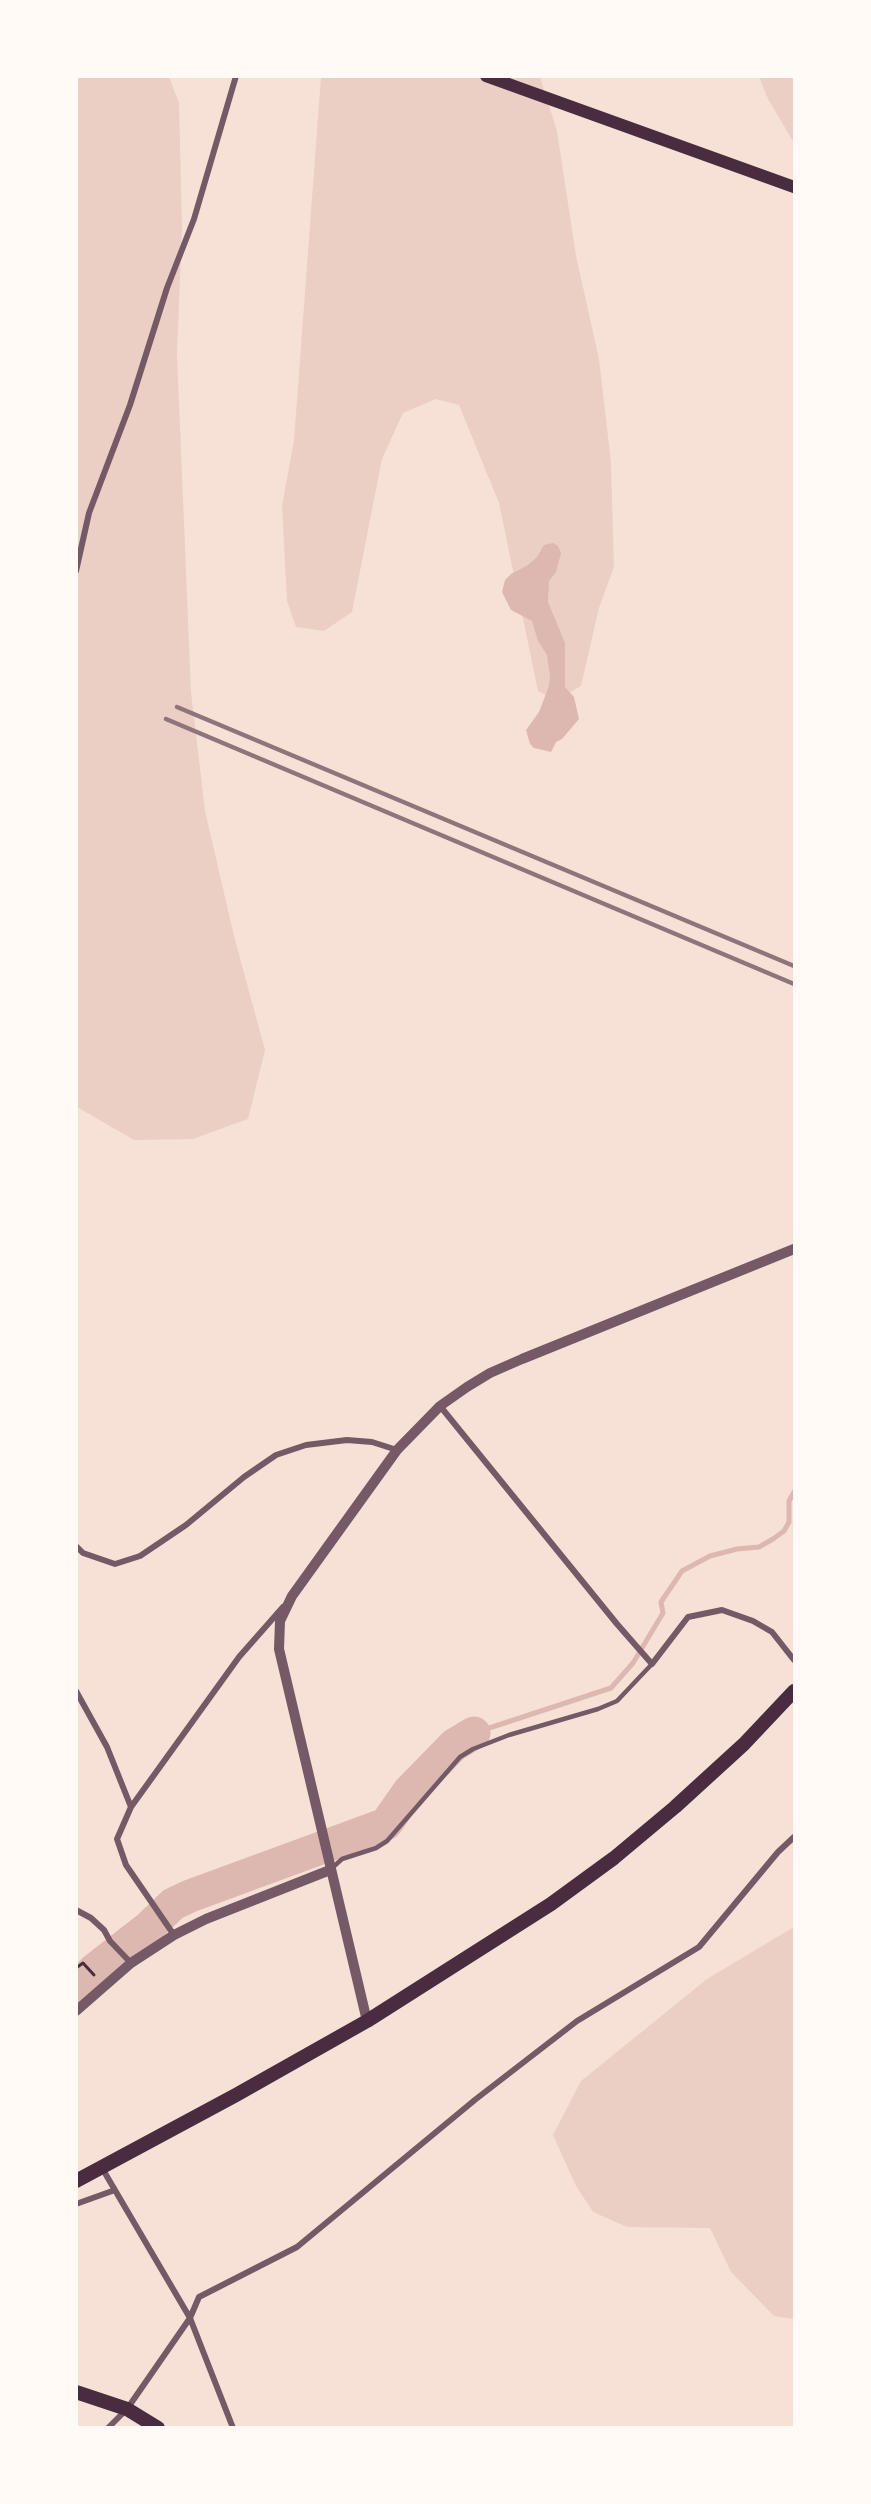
<!DOCTYPE html>
<style>
body{margin:0}
#map{position:relative;width:871px;height:2504px;overflow:hidden;background:#f7e1d7;font-family:"Alegreya Sans",sans-serif}
canvas{display:block}
.frame{position:absolute;inset:0;border:78px solid #fffaf5;pointer-events:none}
</style>
<div id="map">
<canvas width="871" height="2504"></canvas>
<div class="frame"></div>
</div>
<script>
const ctx = document.querySelector('canvas').getContext('2d');
ctx.lineJoin = 'round';
function paint(path, color) { ctx.fillStyle = color; ctx.fill(path, 'evenodd'); }
const shape = rows => new Path2D(rows.map(r => 'M' + r).join(''));
function stroke(path, color, width, dash) { ctx.strokeStyle = color; ctx.lineWidth = width; ctx.lineCap = dash ? 'butt' : 'round'; ctx.setLineDash(dash || []); ctx.stroke(path); }
paint(shape([
 [77,77,169,77,179,103,182,227,177,354,191,692,205,811,234,936,265,1050,248,1119,193,1139,134,1140,77,1107],
 [321,77,540,77,557,131,576,256,599,359,611,462,614,567,599,608,581,686,556,700,538,691,499,503,459,405,436,399,403,413,382,459,352,612,324,631,296,627,287,601,282,506,294,440],
 [759,77,794,77,794,143,768,99],
 [794,1927,794,2319,774,2316,731,2272,710,2228,627,2227,593,2212,576,2186,553,2135,581,2081,707,1979]
]), '#ebcfc5');
paint(shape([
 [553,543,558,546,561,553,556,572,549,581,548,602,565,643,565,687,574,697,579,719,562,739,556,742,551,752,534,748,530,744,526,730,539,712,549,686,550,677,547,655,538,641,532,621,511,610,502,592,505,580,511,574,528,565,537,557,544,545]
]), '#dcb8b0');
stroke(shape([
 [474,1733,611,1688,633,1663,663,1613,661,1602,682,1571,710,1556,737,1549,759,1547,773,1539,784,1531,789,1522,789,1501,794,1492]
]), '#dcb8b0', 5);
stroke(shape([
 [76,1988,95,1969,149,1927,173,1904,190,1896,386,1824,409,1791,454,1745,474,1733]
]), '#dcb8b0', 33);
stroke(shape([
 [76,1968,83,1963,94,1975]
]), '#4a2c40', 3);
stroke(shape([
 [331,1869,342,1859,376,1848,387,1841,460,1757,473,1749,509,1735,598,1709,617,1701,652,1664]
]), '#755966', 4.5);
stroke(shape([
 [76,571,89,513,130,405,167,288,194,219,236,76],
 [440,1406,617,1624,652,1664,688,1617,722,1610,753,1621,772,1632,794,1660],
 [76,1546,83,1553,115,1564,140,1556,186,1525,244,1477,276,1455,306,1445,347,1440,372,1442,397,1450],
 [76,1691,107,1747,131,1807],
 [76,1910,91,1918,104,1930,110,1941,131,1963],
 [174,1935,126,1865,117,1839,131,1807,239,1657,283,1607],
 [102,2168,190,2318,233,2428],
 [76,2204,115,2190],
 [108,2428,127,2409,190,2318,199,2297,297,2247,476,2099,577,2021,699,1947,778,1852,794,1837]
]), '#755966', 6);
stroke(shape([
 [76,2011,131,1963,174,1935,206,1919,330,1870],
 [367,2021,279,1649,280,1621,292,1596,397,1450,440,1406,467,1387,490,1373,522,1359,794,1249]
]), '#755966', 10);
stroke(shape([
 [486,76,794,187]
]), '#4a2c40', 12);
stroke(shape([
 [76,2181,236,2095,367,2021,551,1904,614,1858,675,1807,744,1744,794,1691],
 [76,2392,127,2409,158,2428]
]), '#4a2c40', 14);
stroke(shape([
 [177,707,794,966],
 [166,719,794,984]
]), '#8f747c', 4.5);
</script>
